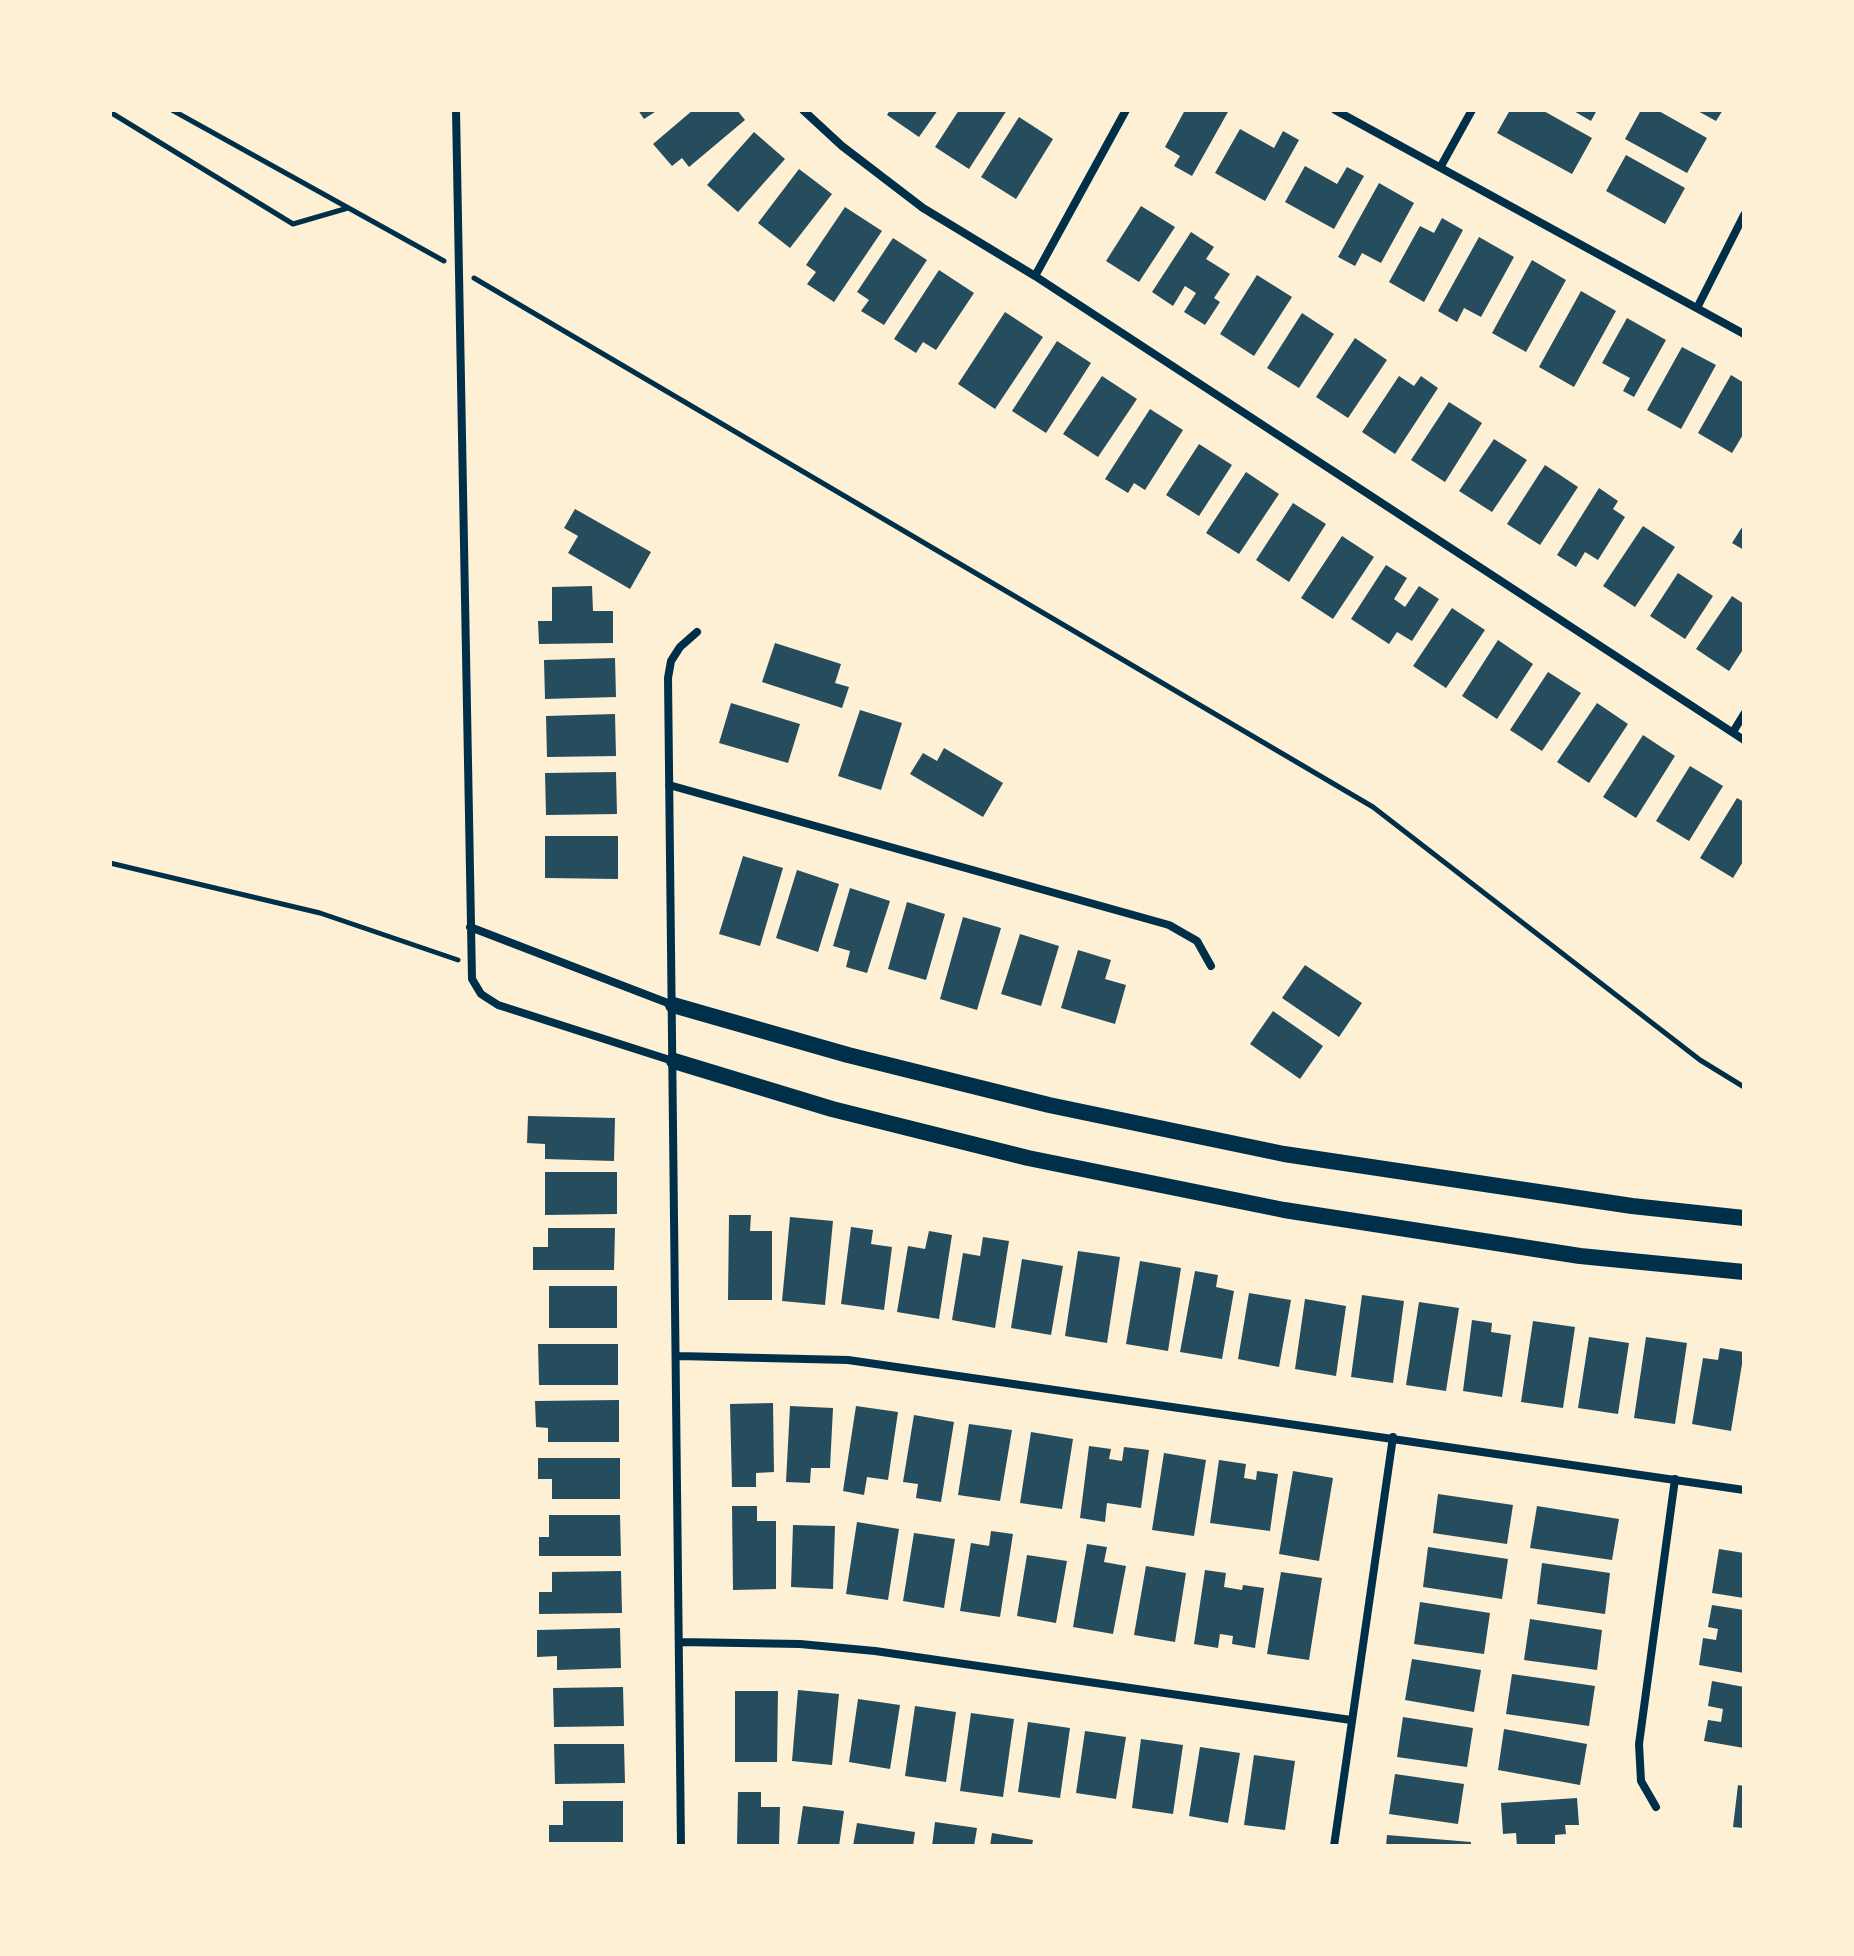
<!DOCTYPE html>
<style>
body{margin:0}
#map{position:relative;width:1854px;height:1956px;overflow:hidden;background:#fdf0d5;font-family:"Source Sans 3",sans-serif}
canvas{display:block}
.frame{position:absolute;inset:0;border:112px solid #fdf0d5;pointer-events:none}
</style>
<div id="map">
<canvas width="1854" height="1956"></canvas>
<div class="frame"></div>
</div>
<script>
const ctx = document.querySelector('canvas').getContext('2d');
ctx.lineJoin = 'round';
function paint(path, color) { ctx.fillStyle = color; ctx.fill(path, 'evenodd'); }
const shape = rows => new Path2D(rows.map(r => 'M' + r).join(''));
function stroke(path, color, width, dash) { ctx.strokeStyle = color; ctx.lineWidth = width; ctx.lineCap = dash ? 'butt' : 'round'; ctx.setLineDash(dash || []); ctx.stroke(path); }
paint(shape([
 [638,110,658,110,644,119],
 [693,110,737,110,745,120,689,167,682,158,672,166,653,144],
 [890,110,938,110,919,137,887,115],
 [959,110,1007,110,969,169,935,147],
 [1185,110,1229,110,1192,176,1174,166,1180,156,1165,147],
 [1510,110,1542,110,1592,138,1572,174,1497,133],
 [1572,110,1597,110,1591,121],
 [1641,110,1657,110,1707,138,1687,173,1625,139],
 [1696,110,1723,110,1716,121],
 [1019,117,1053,139,1016,199,981,177],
 [1240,129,1274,148,1283,131,1299,140,1265,201,1215,173],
 [754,132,785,159,738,212,707,185],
 [1626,155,1685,188,1665,224,1606,191],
 [1305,166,1337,184,1347,167,1364,176,1334,229,1285,202],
 [799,169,832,194,790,248,758,223],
 [1379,183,1414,203,1381,263,1362,253,1355,266,1338,257],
 [1141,206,1175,227,1139,282,1106,261],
 [845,207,882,231,834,302,807,284,816,272,806,265],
 [1442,218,1463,230,1424,302,1389,282,1420,226,1434,233],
 [1191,232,1214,247,1206,259,1230,274,1214,298,1220,302,1205,325,1184,312,1196,293,1185,286,1173,306,1152,292],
 [1479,237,1514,257,1481,317,1464,308,1457,322,1438,311],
 [893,238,927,260,884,325,861,311,869,300,857,292],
 [1532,260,1566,280,1526,352,1492,333],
 [939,270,974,293,936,350,923,342,916,353,894,339],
 [1257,275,1292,297,1254,356,1220,334],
 [1581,291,1616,311,1574,387,1539,367],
 [1005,312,1043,337,995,409,958,384],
 [1302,313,1334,334,1299,388,1267,368],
 [1627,318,1666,340,1634,397,1623,391,1630,378,1602,363],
 [1355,338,1387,360,1348,418,1316,397],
 [1057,341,1091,363,1046,433,1012,411],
 [1682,347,1716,365,1681,429,1647,410],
 [1731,375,1744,383,1744,433,1732,453,1698,433],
 [1102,376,1137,399,1098,457,1063,434],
 [1399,376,1414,386,1421,376,1438,388,1395,454,1362,432],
 [1449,402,1482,423,1445,482,1411,460],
 [1150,409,1183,430,1145,490,1134,483,1128,493,1105,479],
 [1494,439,1527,460,1492,512,1459,491],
 [1199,444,1232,465,1199,516,1166,495],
 [1545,465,1578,487,1540,545,1507,524],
 [1246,472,1279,494,1239,554,1206,533],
 [1599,488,1618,501,1613,509,1625,517,1598,560,1585,552,1576,567,1557,555],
 [1293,503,1326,524,1289,582,1256,560],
 [575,509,651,552,630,589,568,553,578,536,564,528],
 [1744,524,1744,550,1732,543],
 [1643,526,1675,547,1635,607,1603,586],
 [1342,536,1374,557,1333,619,1301,598],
 [1386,565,1407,578,1394,599,1405,607,1419,586,1439,599,1412,641,1397,632,1389,644,1351,619],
 [1678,573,1713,596,1685,639,1650,616],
 [592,586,593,611,613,611,613,643,539,644,538,621,552,621,552,587],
 [1732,596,1744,604,1744,648,1729,671,1696,649],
 [1452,608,1485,630,1446,688,1413,666],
 [1498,640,1533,664,1497,719,1462,696],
 [775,643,841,664,835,683,849,687,842,708,762,682],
 [615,658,616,697,545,699,544,660],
 [1548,672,1581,693,1542,751,1510,730],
 [731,703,800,724,788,763,719,743],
 [1597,703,1628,724,1589,783,1557,762],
 [860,710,902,723,881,790,838,776],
 [615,714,616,756,547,757,546,716],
 [1643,735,1675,756,1636,818,1603,797],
 [944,748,1003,783,983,817,910,774,923,753,937,761],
 [1690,766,1723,786,1689,841,1656,821],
 [616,772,617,814,546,815,545,773],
 [1737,798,1744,802,1744,860,1733,878,1700,858],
 [545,836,618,836,618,879,545,878],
 [743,856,783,868,760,946,719,934],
 [797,870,839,884,818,952,776,938],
 [850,888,890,901,867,973,846,967,850,951,833,946],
 [907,902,945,914,926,980,888,969],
 [963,917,1001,928,977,1010,940,999],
 [1020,934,1059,946,1041,1006,1001,994],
 [1078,950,1111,960,1105,979,1126,985,1115,1024,1061,1008],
 [1305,965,1362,1003,1339,1037,1282,998],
 [1273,1011,1323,1046,1300,1079,1250,1044],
 [528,1116,615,1118,614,1161,545,1159,545,1144,527,1143],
 [545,1172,617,1172,617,1214,545,1215],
 [729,1215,751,1215,750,1231,772,1231,772,1300,728,1300],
 [790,1217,833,1221,825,1305,782,1301],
 [851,1227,873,1230,871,1244,892,1247,884,1310,841,1304],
 [548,1228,615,1228,614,1270,533,1270,533,1247,548,1247],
 [929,1231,952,1235,939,1319,897,1312,908,1246,925,1249],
 [983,1237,1009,1241,995,1328,952,1320,963,1253,980,1256],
 [1078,1251,1120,1257,1107,1343,1065,1336],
 [1022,1259,1063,1266,1051,1335,1011,1328],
 [1140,1261,1181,1268,1168,1351,1126,1344],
 [1195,1271,1218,1275,1216,1287,1234,1291,1222,1359,1180,1352],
 [549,1286,617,1286,617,1328,549,1328],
 [1249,1293,1291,1300,1279,1367,1238,1359],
 [1362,1295,1404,1301,1393,1383,1351,1377],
 [1305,1299,1346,1306,1336,1376,1295,1369],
 [1419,1302,1459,1308,1446,1391,1406,1385],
 [1472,1320,1492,1323,1491,1332,1511,1335,1502,1397,1463,1391],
 [1533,1321,1575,1327,1563,1408,1521,1402],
 [1589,1337,1629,1343,1618,1414,1578,1408],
 [1646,1337,1687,1343,1675,1424,1634,1418],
 [538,1344,618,1344,618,1385,539,1385],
 [1720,1348,1744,1352,1731,1431,1692,1424,1703,1358,1718,1360],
 [619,1400,619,1442,548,1442,548,1428,536,1427,535,1401],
 [773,1403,774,1472,756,1473,756,1487,732,1487,730,1404],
 [790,1406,833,1408,830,1468,811,1468,810,1483,786,1482],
 [856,1406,898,1412,888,1480,867,1477,864,1495,843,1491],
 [914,1415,954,1422,941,1502,916,1498,918,1484,903,1482],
 [969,1424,1012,1430,1000,1501,958,1495],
 [1031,1432,1073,1439,1062,1509,1020,1503],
 [1089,1446,1111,1449,1109,1459,1122,1461,1124,1447,1149,1450,1141,1508,1107,1503,1105,1522,1080,1518],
 [1164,1453,1206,1460,1194,1536,1152,1530],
 [538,1458,620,1458,620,1499,552,1499,552,1479,538,1479],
 [1219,1460,1246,1464,1244,1478,1256,1480,1257,1471,1278,1474,1270,1531,1210,1523],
 [1293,1471,1333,1478,1319,1561,1279,1554],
 [1438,1494,1513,1505,1507,1544,1433,1533],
 [732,1506,757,1506,757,1521,776,1521,776,1589,733,1590],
 [1537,1506,1619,1519,1612,1560,1530,1548],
 [549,1515,620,1515,621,1556,539,1556,539,1537,549,1537],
 [857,1522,899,1529,888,1600,846,1594],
 [793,1525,835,1526,833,1589,791,1587],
 [991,1531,1013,1534,1000,1617,960,1611,971,1543,989,1546],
 [914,1533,955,1539,944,1608,903,1601],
 [1087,1544,1107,1547,1104,1562,1126,1566,1113,1634,1073,1627],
 [1428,1547,1508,1559,1502,1599,1423,1587],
 [1719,1549,1744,1553,1744,1598,1712,1593],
 [1027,1555,1067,1561,1056,1623,1017,1616],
 [1542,1563,1610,1573,1605,1614,1537,1604],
 [1146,1566,1186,1573,1175,1642,1134,1635],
 [1205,1570,1226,1573,1224,1587,1242,1590,1243,1585,1264,1588,1255,1648,1232,1644,1233,1636,1220,1634,1218,1648,1194,1644],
 [621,1571,622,1613,539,1614,539,1592,552,1592,552,1572],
 [1281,1572,1322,1578,1309,1660,1267,1654],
 [1420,1602,1490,1613,1484,1654,1414,1644],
 [1712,1605,1744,1610,1744,1673,1699,1665,1703,1638,1716,1640,1718,1629,1708,1627],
 [1530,1619,1602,1630,1597,1670,1524,1660],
 [620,1628,621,1668,557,1670,557,1656,537,1657,537,1630],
 [1412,1659,1481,1670,1474,1712,1405,1700],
 [1512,1674,1595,1686,1589,1726,1506,1714],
 [1712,1681,1744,1687,1744,1748,1704,1741,1708,1720,1721,1722,1723,1709,1708,1706],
 [623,1687,624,1726,554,1727,553,1688],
 [798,1690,839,1694,832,1765,792,1761],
 [735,1691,778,1691,777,1762,735,1762],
 [858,1699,900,1705,890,1769,849,1762],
 [915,1706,956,1712,946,1782,905,1776],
 [971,1713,1014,1719,1003,1797,960,1791],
 [1403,1717,1473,1728,1467,1767,1397,1757],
 [1028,1722,1070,1728,1060,1798,1018,1792],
 [1504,1729,1587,1744,1580,1785,1498,1770],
 [1085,1731,1126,1737,1116,1799,1076,1793],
 [1141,1739,1183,1745,1173,1814,1132,1808],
 [554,1744,624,1744,625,1783,555,1784],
 [1200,1747,1240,1753,1228,1823,1189,1816],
 [1254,1755,1295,1761,1285,1830,1244,1825],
 [1395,1774,1464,1784,1458,1824,1389,1814],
 [1738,1785,1744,1786,1744,1828,1733,1827],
 [738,1792,761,1792,761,1807,780,1807,779,1846,737,1846],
 [1577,1798,1579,1825,1565,1825,1566,1834,1555,1835,1555,1846,1517,1846,1516,1833,1503,1834,1501,1803],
 [563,1801,623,1801,623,1842,549,1842,549,1825,563,1825],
 [803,1806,844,1811,839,1846,797,1846],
 [935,1822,977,1828,974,1846,932,1846],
 [857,1823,915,1832,913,1846,853,1846],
 [992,1833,1033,1840,1032,1846,990,1846],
 [1387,1835,1471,1842,1471,1846,1386,1846]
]), '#264d5e');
stroke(shape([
 [172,110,444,261],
 [110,112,293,224,348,208],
 [474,278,1373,807,1700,1060,1744,1087],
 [110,863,320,913,458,960]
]), '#003049', 5);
stroke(shape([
 [456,110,472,979,481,994,498,1005,673,1061],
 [803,110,842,146,923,208,1035,276,1744,740],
 [1335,110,1744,334],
 [1441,166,1472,110],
 [1035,276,1126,110],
 [1697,308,1744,215],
 [1733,732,1744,714],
 [669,785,1169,925,1197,941,1211,966],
 [470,927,673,1005],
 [678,1356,848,1360,1744,1490],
 [679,1642,800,1644,875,1651,1351,1720],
 [1656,1807,1641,1781,1639,1744,1675,1479],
 [681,1846,668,678,671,661,680,647,697,632],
 [1334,1846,1393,1437]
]), '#003049', 8);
stroke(shape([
 [673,1005,848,1055,1049,1105,1284,1154,1632,1206,1744,1218],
 [674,1061,832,1109,1028,1158,1284,1210,1580,1256,1744,1272]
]), '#003049', 16);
</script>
